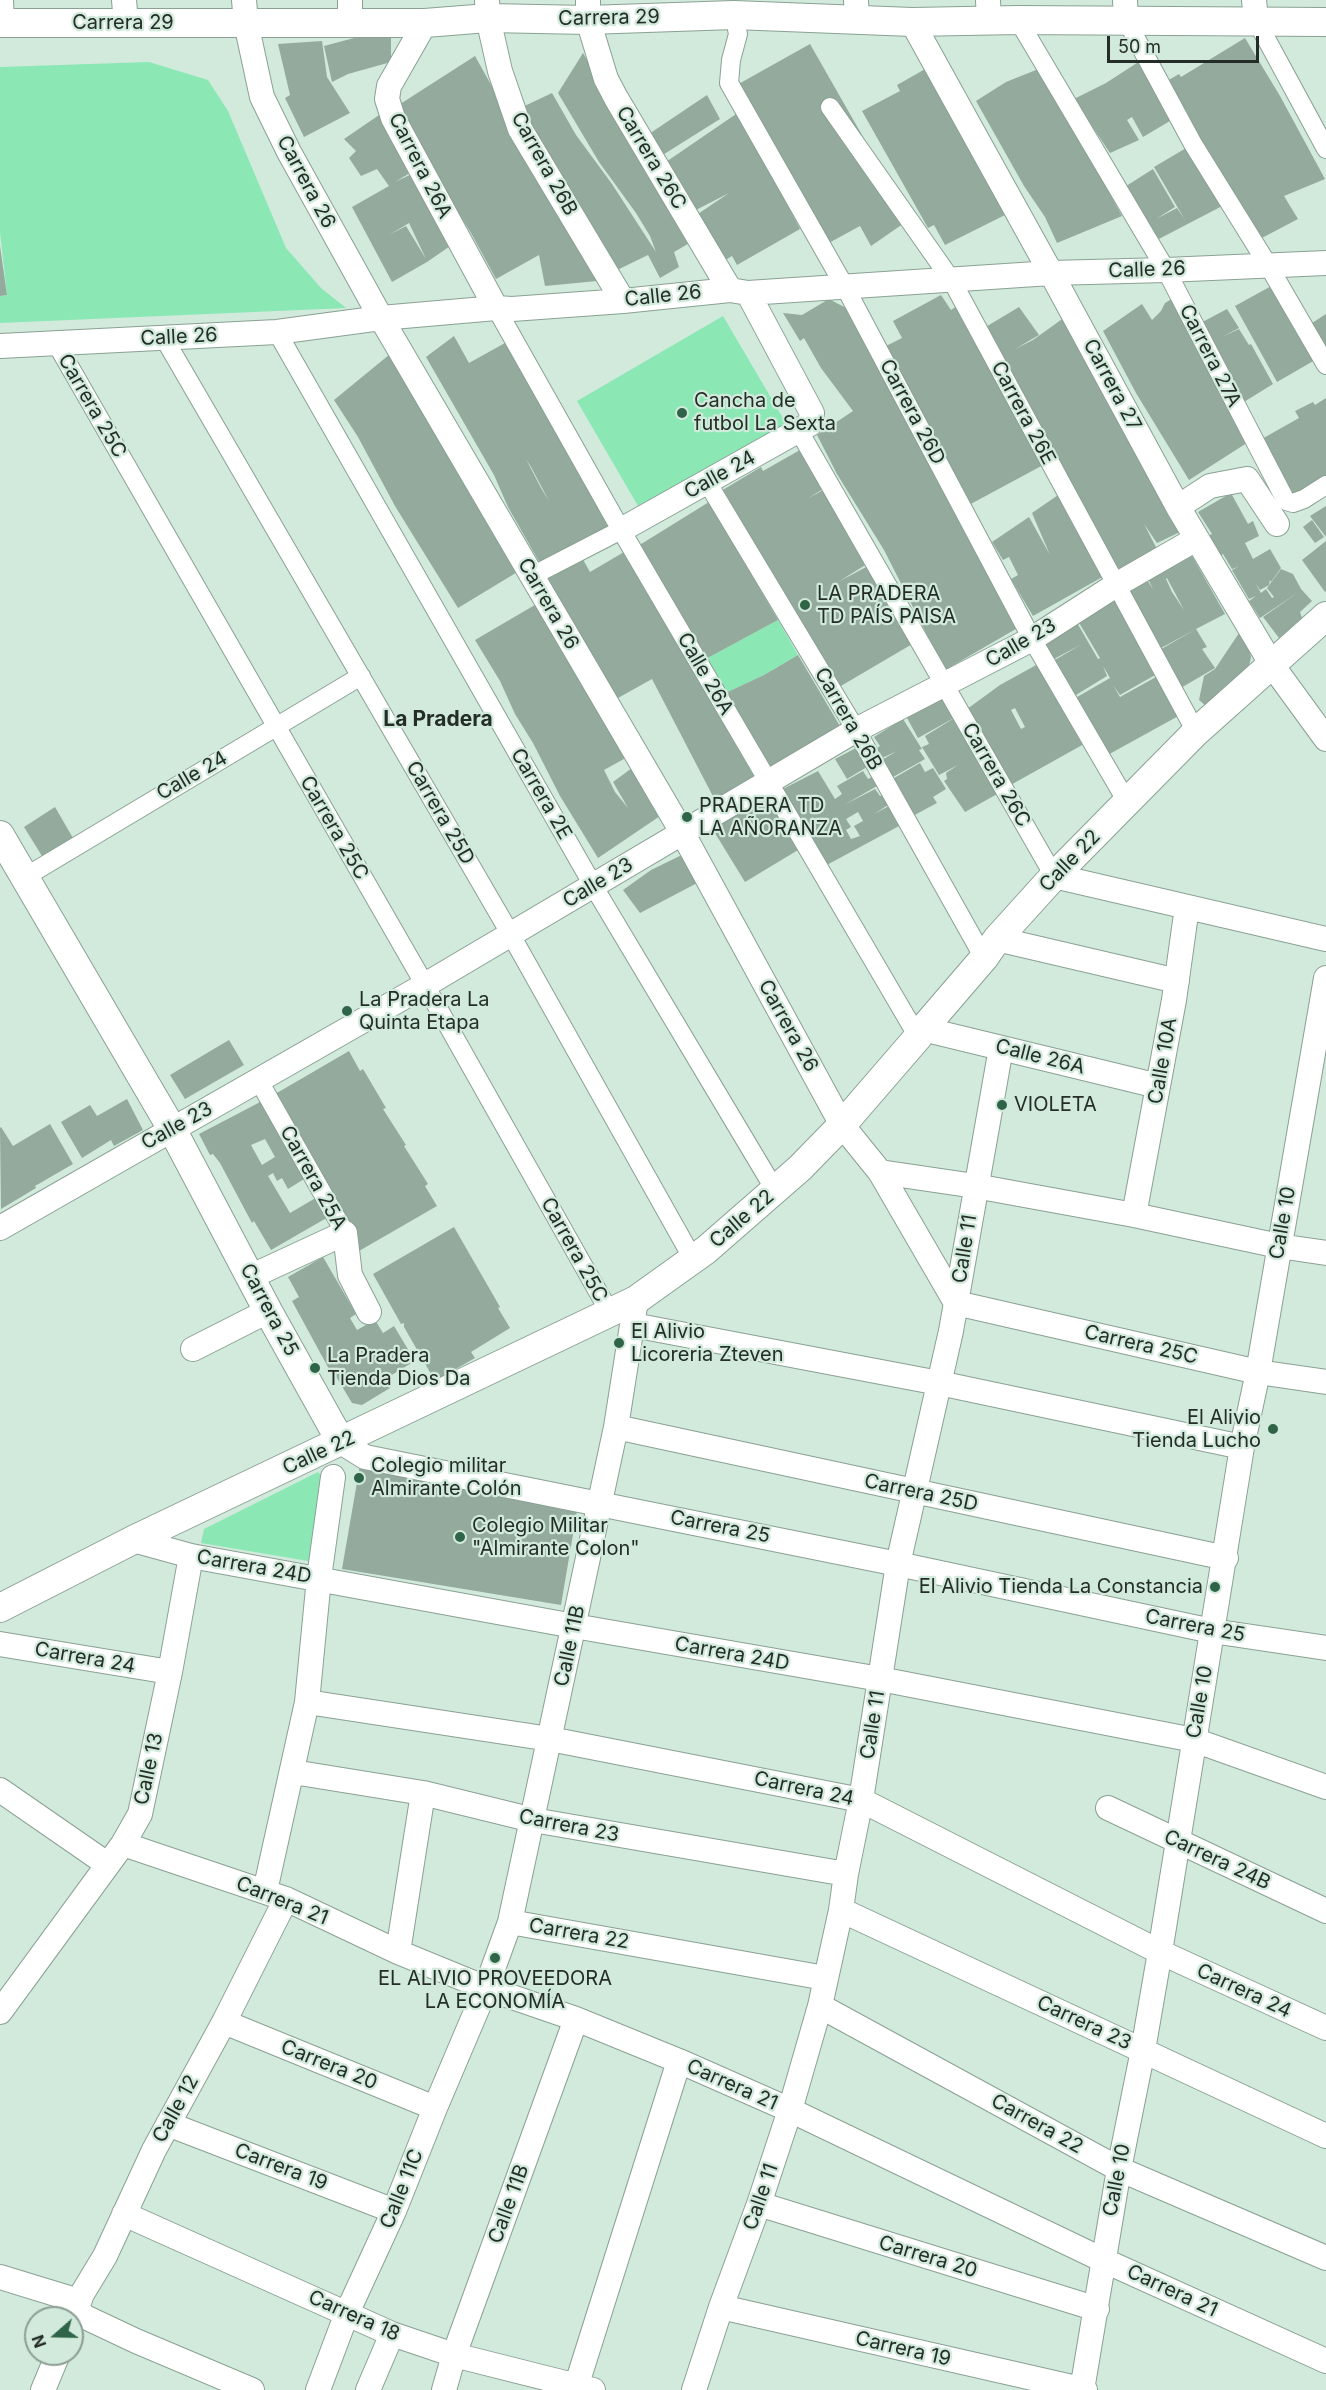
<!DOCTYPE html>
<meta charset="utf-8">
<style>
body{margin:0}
#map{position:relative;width:1326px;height:2390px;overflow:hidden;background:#d1eadb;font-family:Inter,sans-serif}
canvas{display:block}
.north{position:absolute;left:24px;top:2306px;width:60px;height:60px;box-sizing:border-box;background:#d1eadb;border:2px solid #8c9e93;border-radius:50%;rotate:250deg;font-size:16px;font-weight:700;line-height:24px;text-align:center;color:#242d27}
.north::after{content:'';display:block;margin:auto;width:21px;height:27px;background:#306448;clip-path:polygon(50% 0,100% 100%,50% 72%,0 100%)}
.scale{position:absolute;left:1107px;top:36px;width:152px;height:27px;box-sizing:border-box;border:3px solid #242d27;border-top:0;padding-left:8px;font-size:18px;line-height:21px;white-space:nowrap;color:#242d27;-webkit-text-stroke:4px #d1eadb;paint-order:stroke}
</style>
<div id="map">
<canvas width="1326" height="2390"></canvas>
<div class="north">N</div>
<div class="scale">50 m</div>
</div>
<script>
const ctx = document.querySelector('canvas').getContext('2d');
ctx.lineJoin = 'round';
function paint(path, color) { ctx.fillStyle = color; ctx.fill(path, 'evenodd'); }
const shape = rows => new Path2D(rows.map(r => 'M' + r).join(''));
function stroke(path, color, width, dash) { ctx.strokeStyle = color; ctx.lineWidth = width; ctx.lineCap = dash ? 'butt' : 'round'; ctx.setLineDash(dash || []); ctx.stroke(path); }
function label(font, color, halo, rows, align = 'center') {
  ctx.font = font + ' Inter,sans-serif'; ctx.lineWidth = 4.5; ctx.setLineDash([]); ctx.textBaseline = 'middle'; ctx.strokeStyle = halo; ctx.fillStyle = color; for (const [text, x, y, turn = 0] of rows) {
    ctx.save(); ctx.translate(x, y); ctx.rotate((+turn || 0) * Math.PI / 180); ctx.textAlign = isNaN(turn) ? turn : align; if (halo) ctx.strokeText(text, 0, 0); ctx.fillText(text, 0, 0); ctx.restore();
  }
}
paint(shape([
 [149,62,208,80,228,111,286,248,321,288,346,308,0,323,0,296,7,295,0,232,0,67],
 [723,316,787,425,638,506,577,401],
 [778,620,798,655,764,675,719,696,702,661],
 [318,1472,328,1482,314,1562,201,1543,204,1529]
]), '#8be8b5');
paint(shape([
 [391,34,391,62,348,74,332,82,324,46,354,38],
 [1245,38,1280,96,1325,179,1284,196,1298,219,1258,240,1167,81,1179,74,1181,77],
 [322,41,327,77,350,113,304,137,285,98,290,95,278,44],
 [810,44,910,219,871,246,860,226,827,244,735,86],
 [583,53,693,241,674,252,679,267,660,278,648,255,613,272,514,111,552,93,576,135,612,184,656,252,650,236,636,213,599,162,558,93],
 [475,56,509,117,597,281,545,286,539,255,496,279,471,233,394,108],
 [1143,59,1175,118,1143,137,1132,117,1127,120,1139,140,1110,153,1074,99,1106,83],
 [927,68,1011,212,945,245,934,225,928,228,862,111,900,91,897,85],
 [1041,68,1122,216,1057,243,1045,217,1024,186,976,101,1006,82],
 [707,95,720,119,661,156,646,136],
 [385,111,415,170,395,182,416,172,456,242,427,262,392,282,352,207,389,186,377,169,361,176,349,158,356,151,344,139],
 [409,223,426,259,406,226,389,235],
 [739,112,800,229,737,265,732,256,719,264,689,220,729,193,692,212,663,164],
 [1193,144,1226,204,1155,241,1123,188,1153,169,1175,207,1156,219,1177,208,1185,220,1154,167],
 [0,246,7,295,0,296],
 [1275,284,1315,360,1277,382,1235,306],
 [941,295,951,310,957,306,1045,464,967,506,884,347,902,338,893,321],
 [1175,297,1250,441,1189,480,1136,393,1103,331,1142,304,1152,320,1161,311,1165,303],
 [829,299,846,308,866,342,1021,626,945,670,884,550,837,474,817,435,853,411,821,368,804,338,800,341,783,313,802,315],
 [1019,307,1039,335,1015,349,1033,340,1065,317,1180,532,1157,543,1144,524,1158,551,1117,574,984,328],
 [1227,309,1239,328,1222,337,1239,329,1249,345,1251,344,1273,384,1239,405,1195,326],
 [1326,314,1326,353,1309,325],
 [454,336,469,363,505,343,610,525,541,565,508,507,494,475,426,357],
 [526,459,531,467,549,501,541,488],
 [395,350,519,571,458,608,395,506,358,437,334,400],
 [1326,398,1326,479,1293,497,1260,440,1299,418,1295,411,1313,402,1315,405],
 [800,450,823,489,807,499,825,489,867,564,838,582,868,566,914,643,834,690,721,491,761,467,763,471],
 [1061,493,1106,575,1033,616,1011,579,1018,575,1009,557,1003,560,992,542,1029,517,1050,555,1032,513],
 [1231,493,1248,524,1253,521,1259,536,1245,543,1253,559,1270,549,1281,568,1271,582,1270,580,1269,585,1260,590,1255,583,1261,593,1266,589,1272,598,1274,597,1267,588,1281,569,1293,574,1301,589,1312,601,1300,612,1302,618,1279,638,1263,617,1300,591,1260,618,1249,601,1256,596,1249,599,1232,570,1238,567,1232,569,1223,554,1220,556,1208,536,1212,534,1198,512],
 [709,502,778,620,702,661,638,546],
 [1326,506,1326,537,1310,516],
 [1312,520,1324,537,1315,543,1303,527],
 [1326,541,1326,591,1325,592,1302,560],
 [624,552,759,785,719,808,652,679,618,698,545,577,581,556,590,572],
 [1192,556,1225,614,1196,629,1207,647,1202,649,1215,668,1179,689,1156,652,1196,629,1161,648,1156,639,1152,641,1123,595,1147,580,1153,589,1148,579],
 [1166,579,1167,578,1184,610,1172,592],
 [1114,600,1155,675,1120,695,1113,685,1120,697,1156,677,1182,714,1104,757,1072,700,1110,678,1103,666,1107,676,1071,698,1048,664,1082,644,1054,659,1037,645,1076,621,1098,659,1100,658,1078,621],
 [540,602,631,755,604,770,615,792,628,808,613,782,632,768,660,816,598,858,560,796,533,743,515,714,500,681,475,640],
 [1239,633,1249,649,1251,657,1249,666,1206,706,1199,700,1204,676,1215,669],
 [798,655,844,733,769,780,719,696,764,675],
 [1038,664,1084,744,1007,787,963,712,1000,685],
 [1015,708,1025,727,1021,729,1011,710],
 [941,695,954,718,918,738,906,716],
 [956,717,999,793,965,812,944,781,947,779,946,773,958,765,939,775,922,747,929,744,925,736],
 [903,719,922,749,919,750,925,759,893,777,888,768,885,770,880,761,897,751,880,759,875,750,880,746,874,737],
 [856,748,867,767,847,779,835,759],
 [920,763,925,772,933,768,946,789,933,797,937,803,909,818,889,781],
 [818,771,835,799,842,794,837,786,863,771,868,779,872,777,877,786,844,805,875,789,880,796,883,795,888,805,874,814,889,806,901,825,823,867,779,791],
 [858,812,863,821,854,826,860,836,851,839,846,830,851,827,846,819],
 [770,790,803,847,745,882,710,825],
 [55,807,73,838,42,856,24,827],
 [684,854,701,881,640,913,623,890,651,870],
 [229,1040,244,1065,185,1099,170,1075],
 [349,1051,360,1071,363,1069,386,1108,383,1109,406,1145,404,1146,428,1184,425,1186,437,1206,359,1251,270,1097],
 [127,1099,143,1130,114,1146,111,1140,82,1158,61,1122,90,1105,97,1116],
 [264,1100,309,1176,288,1189,282,1178,277,1181,273,1173,268,1176,290,1213,319,1196,330,1216,271,1250,254,1221,252,1223,220,1163,213,1154,210,1155,199,1134],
 [265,1139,275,1157,262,1165,251,1145],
 [50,1124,73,1164,35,1186,36,1188,1,1209,0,1128,1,1127,13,1146],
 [454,1227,500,1307,498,1308,510,1328,471,1352,475,1358,435,1381,404,1327,404,1323,401,1324,373,1274],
 [323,1257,356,1314,350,1318,357,1330,375,1320,383,1333,394,1326,415,1361,385,1379,390,1388,362,1405,352,1403,331,1368,329,1369,292,1301,299,1297,288,1277],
 [360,1465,578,1505,561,1605,342,1569]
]), '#93aa9c');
const pedestrian = shape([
 [734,15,738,34,731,60,729,83,845,287,1032,639,1127,802],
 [1018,20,1166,270,1286,501,1293,503,1304,499,1326,485],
 [1126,20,1193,144,1268,265,1326,365],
 [1256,20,1326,149],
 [830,107,952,281,1196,732],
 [496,308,621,530,918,1037],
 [277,332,594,887,775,1190],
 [164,338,511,935,693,1259],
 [56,343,425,985,610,1313],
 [799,431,1054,876],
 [707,482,856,730,984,958],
 [532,576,621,530],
 [25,877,361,676],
 [259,1081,345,1233]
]);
const minor = shape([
 [1,0,2,23],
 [124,0,126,23],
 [244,0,246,23,262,97,289,152,381,318,682,832,842,1125,880,1172,956,1303,1258,1372,1326,1382],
 [350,0,350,21],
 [487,0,488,18,500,71,520,129,623,301],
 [588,0,588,20,606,79,616,98,730,290],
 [856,0,857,19],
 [988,0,989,22],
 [1125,0,1126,20],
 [1254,0,1256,20],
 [912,22,1051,273,1178,507,1272,665,1326,739],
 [425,23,389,86,387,99,393,118,496,308],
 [0,346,277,332,381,318,496,308,512,309,623,301,730,290,748,293,1051,273,1166,270,1326,263],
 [1178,507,1210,486,1247,479,1277,524],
 [621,530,810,424,812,413,748,293],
 [1054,876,1326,939],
 [997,939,1177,981],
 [923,1029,1158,1086],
 [880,1172,975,1186,1134,1215,1279,1246,1326,1253],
 [1134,1215,1174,1000,1187,907],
 [0,1228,425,985,856,730,1032,639,1116,585,1196,539],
 [250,1277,345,1233,350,1275,369,1312],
 [633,1325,939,1383,1242,1447],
 [193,1349,268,1311],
 [616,1427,1226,1558],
 [341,1442,365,1457,898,1564,1212,1631,1326,1648],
 [133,1540,191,1556,574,1626,880,1679,1194,1740,1326,1787],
 [0,1644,170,1672],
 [307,1702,550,1739,861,1800,1160,1952,1326,2028],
 [293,1772,423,1793,533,1820,846,1874],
 [0,1790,107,1864],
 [1108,1808,1326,1911],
 [123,1844,286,1899,398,1952,486,1988,576,2019,679,2061,790,2110,1103,2260,1326,2361],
 [265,1891,307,1702,319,1578,333,1477],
 [841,1910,1326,2136],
 [510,1922,825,1978],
 [398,1952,423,1793],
 [820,2006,1119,2169,1326,2258],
 [0,2012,123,1844,140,1814,170,1672,191,1556],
 [224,2022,435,2108],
 [168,2124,394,2211],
 [759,2204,1097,2309],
 [124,2214,392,2334,454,2355,593,2390],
 [0,2277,72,2299,83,2316,136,2341,252,2390],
 [721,2307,1085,2390],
 [72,2321,82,2294,105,2256,154,2150,224,2022,286,1899],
 [43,2390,58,2354],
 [318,2390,347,2313,394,2211,435,2108,486,1988,510,1922,616,1427,636,1300],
 [368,2390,392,2334],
 [444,2390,454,2355,576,2019],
 [575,2390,679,2061],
 [694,2390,721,2307,759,2204,790,2110,820,2006,841,1910,846,1874,861,1800,898,1564,951,1331,1001,1048],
 [1082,2390,1119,2169,1143,2050,1160,1952,1242,1447,1258,1372,1326,978]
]);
const tertiary = shape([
 [0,23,425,23,488,18,588,20,734,15,912,22,1018,20,1326,22],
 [0,835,172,1129,268,1311,341,1442],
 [0,1608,133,1540,636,1300,706,1250,800,1168,842,1125,918,1037,923,1029,984,958,997,939,1054,876,1196,732,1326,616]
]);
stroke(pedestrian, '#8aa193', 20);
stroke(minor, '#8aa193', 26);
stroke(tertiary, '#8aa193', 30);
stroke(pedestrian, '#fff', 18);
stroke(minor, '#fff', 24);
stroke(tertiary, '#fff', 28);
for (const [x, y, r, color] of [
 [682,413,6,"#306448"],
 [805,605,6,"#306448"],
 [687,817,6,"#306448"],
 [347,1011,6,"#306448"],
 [1002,1105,6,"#306448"],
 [619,1343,6,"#306448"],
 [315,1368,6,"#306448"],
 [1273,1429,6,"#306448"],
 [359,1478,6,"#306448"],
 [460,1537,6,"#306448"],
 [1215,1587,6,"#306448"],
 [495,1958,6,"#306448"]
]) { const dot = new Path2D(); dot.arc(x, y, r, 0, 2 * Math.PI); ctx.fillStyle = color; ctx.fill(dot); stroke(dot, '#d1eadb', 2); }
label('20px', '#242d27', '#d1eadb', [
 ["Carrera 29",609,18,-1],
 ["Carrera 29",123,23],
 ["Carrera 26C",651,158,59],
 ["Carrera 26B",544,164,61],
 ["Carrera 26A",420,166,63],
 ["Carrera 26",306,182,62],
 ["Calle 26",1147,270,-2],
 ["Calle 26",663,296,-6],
 ["Calle 26",179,337,-3],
 ["Carrera 27A",1210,356,63],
 ["Carrera 27",1112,385,62],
 ["Carrera 25C",92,406,60],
 ["Carrera 26D",912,412,62],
 ["Carrera 26E",1023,413,62],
 ["Calle 24",720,475,-29],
 ["Carrera 26",548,604,60],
 ["Calle 23",1021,643,-30],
 ["Calle 26A",705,674,60],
 ["Carrera 26B",848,719,60],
 ["Carrera 26C",996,775,60],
 ["Calle 24",192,776,-30],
 ["Carrera 2E",541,794,60],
 ["Carrera 25D",440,813,60],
 ["Carrera 25C",334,828,60],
 ["Calle 22",1070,861,-46],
 ["Calle 23",598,883,-31],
 ["Carrera 26",788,1026,61],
 ["Calle 26A",1040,1057,14],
 ["Calle 10A",1163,1061,-80],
 ["Calle 23",177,1126,-29],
 ["Carrera 25A",313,1178,61],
 ["Calle 22",742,1219,-41],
 ["Calle 10",1283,1223,-80],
 ["Calle 11",965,1249,-81],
 ["Carrera 25C",574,1250,61],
 ["Carrera 25",269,1310,62],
 ["Carrera 25C",1141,1345,13],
 ["Calle 22",319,1453,-25],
 ["Carrera 25D",921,1493,12],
 ["Carrera 25",720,1527,11],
 ["Carrera 24D",254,1567,10],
 ["Carrera 25",1195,1626,11],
 ["Calle 11B",570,1646,-78],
 ["Carrera 24D",732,1654,10],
 ["Carrera 24",85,1658,10],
 ["Calle 10",1200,1702,-80],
 ["Calle 11",873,1725,-81],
 ["Calle 13",149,1769,-78],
 ["Carrera 24",804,1789,12],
 ["Carrera 23",569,1826,11],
 ["Carrera 24B",1217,1860,25],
 ["Carrera 21",282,1901,22],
 ["Carrera 22",579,1934,10],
 ["Carrera 24",1244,1991,25],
 ["Carrera 23",1084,2023,25],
 ["Carrera 20",329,2065,22],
 ["Carrera 21",732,2085,24],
 ["Calle 12",176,2109,-61],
 ["Carrera 22",1037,2124,29],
 ["Carrera 19",281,2167,21],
 ["Calle 10",1117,2180,-79],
 ["Calle 11C",402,2189,-68],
 ["Calle 11",761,2197,-71],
 ["Calle 11B",509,2204,-70],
 ["Carrera 20",928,2257,17],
 ["Carrera 21",1172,2291,25],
 ["Carrera 18",354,2316,24],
 ["Carrera 19",903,2349,13]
]);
label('20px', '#242d27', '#d1eadb', [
 ["Cancha de",694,401],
 ["futbol La Sexta",694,424],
 ["LA PRADERA",817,594],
 ["TD PAÍS PAISA",817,617],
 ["PRADERA TD",699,806],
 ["LA AÑORANZA",699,829],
 ["La Pradera La",359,1000],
 ["Quinta Etapa",359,1023],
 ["VIOLETA",1014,1105],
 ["El Alivio",631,1332],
 ["Licoreria Zteven",631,1355],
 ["La Pradera",327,1356],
 ["Tienda Dios Da",327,1379],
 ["El Alivio",1261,1418,"right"],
 ["Tienda Lucho",1261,1441,"right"],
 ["Colegio militar",371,1466],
 ["Almirante Colón",371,1489],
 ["Colegio Militar",472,1526],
 ["\"Almirante Colon\"",472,1549],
 ["El Alivio Tienda La Constancia",1203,1587,"right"],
 ["EL ALIVIO PROVEEDORA",495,1979,"center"],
 ["LA ECONOMÍA",495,2002,"center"]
], 'left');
label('bold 21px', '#242d27', '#d1eadb', [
 ["La Pradera",438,720]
]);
</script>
